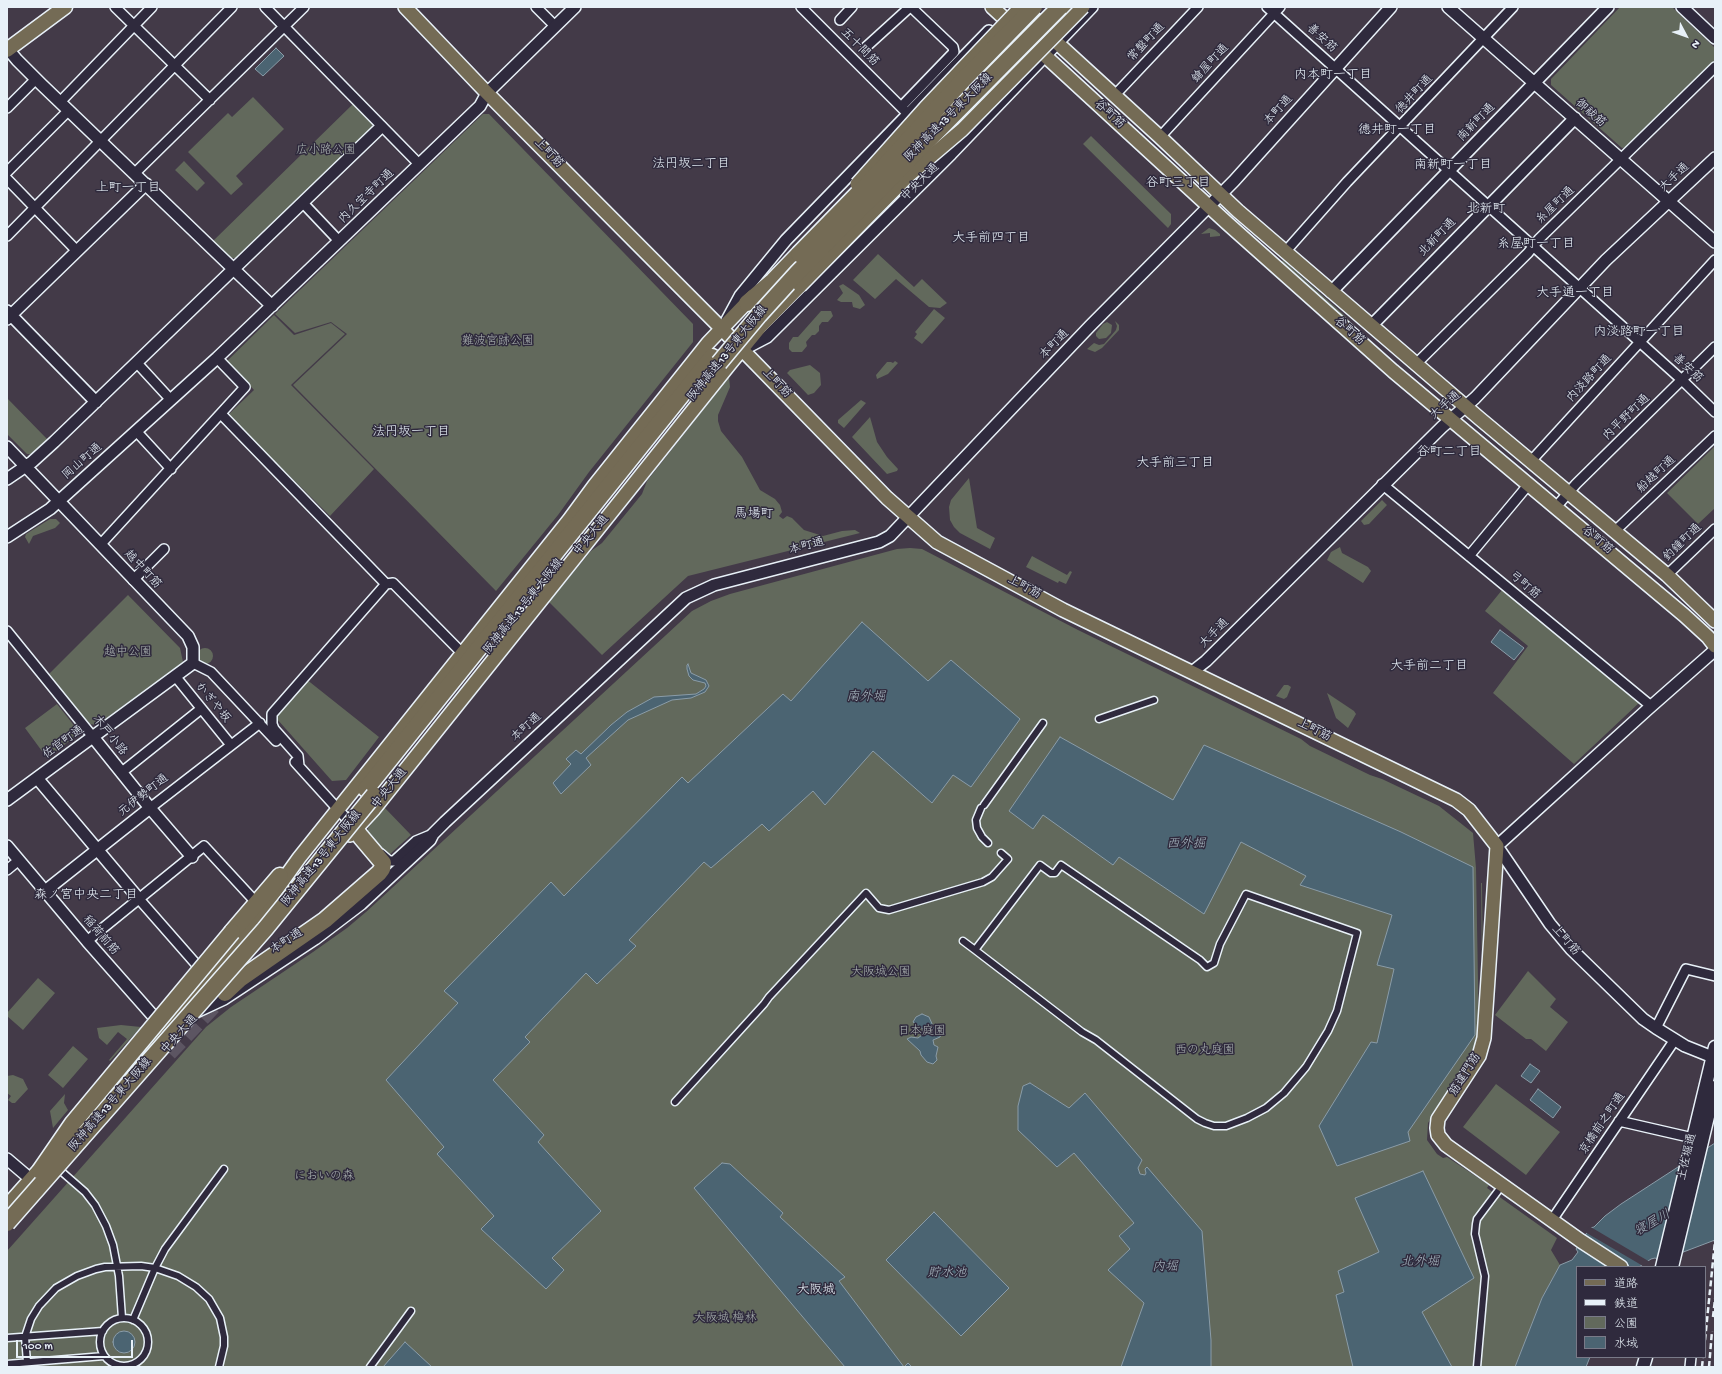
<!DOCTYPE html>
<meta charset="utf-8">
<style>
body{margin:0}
#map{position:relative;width:1722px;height:1374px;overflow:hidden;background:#433a48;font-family:"Gochi Hand","Klee One",sans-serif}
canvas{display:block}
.frame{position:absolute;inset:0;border:8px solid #e8f1f8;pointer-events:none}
.legend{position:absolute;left:1576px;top:1266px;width:130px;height:92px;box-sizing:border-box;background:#2f2a3d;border:1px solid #797a88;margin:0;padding:5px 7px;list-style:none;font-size:12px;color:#e8f1f8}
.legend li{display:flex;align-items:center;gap:8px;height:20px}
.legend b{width:20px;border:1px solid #797a88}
.north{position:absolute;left:1666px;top:16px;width:40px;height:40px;-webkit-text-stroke:3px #2f2a3d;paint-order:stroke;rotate:131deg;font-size:11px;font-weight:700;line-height:16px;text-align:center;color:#e8f1f8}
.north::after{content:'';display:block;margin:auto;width:14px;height:18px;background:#e8f1f8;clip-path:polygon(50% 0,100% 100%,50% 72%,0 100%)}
.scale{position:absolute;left:16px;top:1340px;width:117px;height:18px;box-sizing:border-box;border:2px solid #e8f1f8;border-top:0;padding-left:5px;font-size:12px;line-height:14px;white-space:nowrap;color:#e8f1f8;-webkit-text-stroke:3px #2f2a3d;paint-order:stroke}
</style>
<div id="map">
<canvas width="1722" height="1374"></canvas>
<div class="frame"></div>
<ul class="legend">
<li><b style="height:5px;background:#746b55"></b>道路</li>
<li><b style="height:5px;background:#e8f1f8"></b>鉄道</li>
<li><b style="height:11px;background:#62695c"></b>公園</li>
<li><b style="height:11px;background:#4b6472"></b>水域</li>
</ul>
<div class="north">N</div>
<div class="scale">100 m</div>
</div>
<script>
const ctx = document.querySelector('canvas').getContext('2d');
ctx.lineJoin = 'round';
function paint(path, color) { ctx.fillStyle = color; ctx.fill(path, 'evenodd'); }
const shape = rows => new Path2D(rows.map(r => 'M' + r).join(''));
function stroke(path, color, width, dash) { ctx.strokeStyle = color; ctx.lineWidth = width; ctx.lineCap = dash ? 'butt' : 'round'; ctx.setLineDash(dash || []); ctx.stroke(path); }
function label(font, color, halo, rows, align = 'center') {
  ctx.font = font + ' "Gochi Hand","Klee One",sans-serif'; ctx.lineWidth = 3; ctx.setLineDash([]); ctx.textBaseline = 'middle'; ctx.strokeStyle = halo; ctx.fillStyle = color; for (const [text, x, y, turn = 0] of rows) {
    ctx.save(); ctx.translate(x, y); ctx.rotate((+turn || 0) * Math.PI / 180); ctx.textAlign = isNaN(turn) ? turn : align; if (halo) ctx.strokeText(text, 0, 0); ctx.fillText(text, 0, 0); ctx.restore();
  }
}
paint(shape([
 [1620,7,1672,7,1715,48,1715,61,1627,147,1622,148,1551,85,1551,79],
 [253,97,284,129,236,176,243,184,231,195,188,152,228,113,232,117],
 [353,104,372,123,372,127,237,258,231,258,213,241],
 [483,114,489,114,693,324,693,342,589,472,558,515,496,591,293,385,347,334,331,322,295,333,275,314],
 [1091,136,1171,214,1171,224,1168,228,1083,144],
 [184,161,205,183,197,191,175,170],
 [1209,228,1215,230,1220,234,1220,236,1210,237,1210,233,1201,234],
 [878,254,914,287,922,279,947,303,940,308,929,307,896,279,875,299,853,280],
 [1283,260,1343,314,1364,337,1281,262],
 [843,284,859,295,865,305,860,309,853,307,852,302,841,302,837,300,843,293,839,286],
 [934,309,945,318,922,344,914,338,917,334,915,332],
 [821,311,831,311,833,316,828,322,822,322,819,326,819,331,815,335,812,335,806,342,807,346,802,352,792,352,789,349,789,343,793,337,798,337],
 [274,315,294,335,331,323,345,334,291,385,374,469,330,516,228,415,254,390,227,361],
 [1115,321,1119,325,1119,330,1102,348,1095,352,1087,349,1094,343,1099,345,1104,344,1116,330,1117,326],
 [1107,322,1112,325,1111,333,1106,338,1099,339,1096,336,1096,333,1103,324],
 [895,361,898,363,888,374,877,379,876,375,887,362,891,362,893,363],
 [810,365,820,373,821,385,814,393,808,395,787,373,790,370],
 [729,377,730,387,718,415,718,421,721,431,742,457,760,490,775,499,780,505,782,512,779,516,783,519,787,516,792,518,804,530,823,536,842,531,855,530,860,533,688,576,602,655,549,602,591,551,602,543,642,494,647,481],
 [7,398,47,439,31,454,27,454,7,434],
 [861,400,866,403,844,428,838,423,838,420],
 [870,417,877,442,887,457,898,469,897,471,887,474,852,437],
 [1715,446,1715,508,1698,524,1667,493],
 [969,478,977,528,995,538,990,549,960,533,954,527,950,520,949,507,951,500],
 [1382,500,1387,505,1369,524,1364,525,1361,521],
 [50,519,56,519,60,523,55,528,33,536,29,544,25,537,26,534],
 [1340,547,1342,553,1368,567,1371,571,1363,583,1327,560,1331,552],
 [910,548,922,549,1078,630,1301,739,1310,746,1370,775,1382,779,1439,806,1473,833,1476,868,1479,1037,1473,1056,1428,1123,1427,1140,1437,1154,1443,1158,1447,1157,1489,1185,1487,1188,1557,1238,1551,1250,1560,1265,1542,1298,1515,1367,7,1367,7,1251,206,1027,231,1007,313,952,347,928,366,912,692,611,711,601,730,594,897,549],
 [1032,556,1067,575,1070,571,1072,572,1066,584,1059,581,1058,583,1026,567],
 [1502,590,1639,703,1574,764,1493,693,1528,646,1485,611],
 [128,595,180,648,183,662,97,725,89,724,49,674],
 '197 656a8 8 0 1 1 16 0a8 8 0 1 1-16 0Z',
 [306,679,379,737,346,780,332,781,277,719,278,712],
 [1284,685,1288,685,1291,687,1287,697,1284,699,1276,696],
 [1327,693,1354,711,1356,714,1348,728,1336,718],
 [57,704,80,733,47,758,25,728],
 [384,807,411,835,389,855,368,833,368,828],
 [1481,883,1482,883,1483,979,1482,979],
 [1528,971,1556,999,1550,1007,1568,1022,1546,1051,1531,1039,1526,1039,1495,1015],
 [38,978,55,993,23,1030,7,1016,7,1013],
 [121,1025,141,1027,110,1061,109,1060,127,1039,118,1032,107,1045,99,1038,97,1028],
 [73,1046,88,1059,63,1088,48,1075],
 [13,1075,23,1079,28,1089,15,1103,12,1103,8,1100,11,1096,7,1093,7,1076],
 [1496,1084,1560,1132,1526,1175,1463,1127],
 [65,1094,64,1103,68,1110,53,1128,50,1111]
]), '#62695c');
const water = shape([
 [276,48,284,56,263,76,255,69,276,48],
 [862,622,928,681,951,660,1020,719,971,787,953,775,932,803,873,751,825,805,813,791,769,831,762,824,711,868,704,862,629,940,636,946,597,984,586,973,525,1037,530,1042,493,1080,544,1135,538,1142,601,1211,552,1258,564,1270,546,1289,481,1229,494,1216,437,1154,444,1147,386,1080,458,1003,444,991,551,882,564,896,682,777,688,783,783,694,791,701,862,622],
 [1500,630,1524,648,1514,660,1491,642,1500,630],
 [688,664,691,673,706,680,709,686,705,692,691,698,672,700,628,720,586,758,591,765,561,794,553,783,571,764,566,759,576,750,581,754,611,725,627,712,654,697,696,694,704,689,706,686,705,683,693,680,689,676,687,669,687,665,688,664],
 [1060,737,1173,800,1204,745,1401,832,1473,867,1475,1035,1408,1132,1410,1141,1337,1166,1319,1126,1371,1042,1377,1043,1394,969,1377,965,1392,915,1300,885,1306,876,1241,842,1204,914,1119,857,1113,865,1043,815,1033,829,1009,811,1060,737],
 [922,1014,929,1017,933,1026,941,1034,940,1037,933,1040,934,1045,938,1047,936,1056,937,1060,933,1064,927,1062,921,1055,920,1051,907,1039,911,1037,918,1038,922,1035,923,1029,913,1022,916,1017,922,1014],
 [1530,1064,1540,1071,1531,1083,1521,1076,1530,1064],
 [1030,1083,1069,1108,1085,1093,1142,1160,1138,1168,1140,1174,1145,1175,1146,1173,1145,1169,1147,1167,1202,1231,1211,1340,1211,1367,1121,1367,1144,1303,1108,1270,1130,1249,1119,1236,1134,1223,1074,1153,1057,1167,1018,1130,1018,1106,1023,1086,1030,1083],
 [1538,1089,1561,1107,1553,1118,1530,1100,1538,1089],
 [1715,1143,1715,1240,1657,1262,1657,1259,1655,1258,1651,1259,1639,1267,1577,1267,1577,1357,1590,1357,1586,1367,1515,1367,1542,1298,1560,1265,1572,1260,1578,1252,1576,1249,1590,1228,1594,1227,1605,1216,1621,1204,1715,1143],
 [722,1163,730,1164,783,1213,780,1217,845,1277,839,1281,904,1367,908,1363,912,1367,845,1367,694,1188,722,1163],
 [1423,1171,1474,1278,1422,1312,1452,1367,1353,1367,1336,1295,1344,1292,1338,1271,1379,1252,1355,1198,1423,1171],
 [934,1212,1009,1288,961,1336,886,1260,934,1212],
 '113 1342a11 11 0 1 1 22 0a11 11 0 1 1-22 0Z',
 [405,1342,432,1367,383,1367,405,1342]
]);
paint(water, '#4b6472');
stroke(water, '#8a9ca8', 1);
paint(shape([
 [1589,1226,1650,1262,1643,1266,1585,1232]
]), '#433a48');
stroke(shape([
 [169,1053,223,996]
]), '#5c5562', 16, [16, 8]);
const pedestrian = shape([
 [1099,719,1154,700],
 [984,805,1043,723],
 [981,808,976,820,977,828,982,837,988,843],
 [963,941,975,950,1082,1032,1096,1040,1197,1119,1205,1123,1214,1126,1226,1126,1247,1118,1266,1108,1284,1093,1306,1067,1328,1031,1337,1011,1357,933,1246,894,1220,944,1214,963,1207,967,1200,960,1061,865,1055,873,1051,873,1040,865,975,950],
 [675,1102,764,1004,769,997,866,893,879,908,889,910,983,882,992,877,1008,859,1001,853],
 [62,1172,85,1192,95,1205,106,1226,113,1245,119,1276,122,1318],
 '100 1342a24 24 0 1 1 48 0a24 24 0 1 1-48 0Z',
 [133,1320,155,1268,165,1249,224,1169],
 [7,1338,103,1331],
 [27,1362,25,1337,31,1319,39,1306,56,1288,77,1276,96,1269,105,1267,141,1266,155,1268,178,1276,196,1287,209,1299,220,1318,224,1337,224,1346,219,1367],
 [7,1364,104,1356],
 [370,1367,411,1311],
 [1477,1367,1485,1276,1475,1234,1476,1224,1477,1219,1498,1191]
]);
const minor = shape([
 [115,7,210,100],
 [265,7,419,164],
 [536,7,555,26],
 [801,7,901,107],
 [1267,7,1682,380,1715,412],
 [840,20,852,7],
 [866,47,910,7],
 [1114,96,1198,7],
 [60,102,152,7],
 [7,108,36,79],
 [908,114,901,107,954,52,953,47,911,7],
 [1160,137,1280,7],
 [7,172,69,110],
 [135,173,304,7],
 [7,179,77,251],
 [303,203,339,241],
 [7,236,232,7],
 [1285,252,1347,182,1513,7],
 [137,363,171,400],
 [1416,364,1528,253,1539,239,1715,67],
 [222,415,386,584],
 [137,432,171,469],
 [1531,461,1715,260],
 [1382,484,1651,706],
 [1556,507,1576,484,1715,347],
 [1615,531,1715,436],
 [101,544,245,387,217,358],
 [1469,556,1529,484],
 [1667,575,1715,529],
 [133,580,164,549],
 [7,631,93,737],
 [193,663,211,672,276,741],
 [175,676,231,745],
 [295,762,354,827],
 [299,766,298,756,274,729,272,724,272,714,386,584,393,583,462,653],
 [122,772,201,709],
 [150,808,260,723],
 [381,854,389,861,394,861,416,841,433,834],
 [7,870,19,860],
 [139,899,196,964],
 [87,941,204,846,252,898],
 [1656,1028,1686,969,1715,976],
 [1619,1121,1693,1138],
 [1552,1220,1674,1041],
 [1690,1367,1691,1357]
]);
const tertiary = shape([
 [1448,7,1715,242],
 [1682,7,1715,38],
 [7,48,17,60,41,84,272,306],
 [1331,292,1608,7],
 [7,311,96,402],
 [7,319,146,184],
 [727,320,740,296,786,240,989,31],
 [1371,326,1575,118],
 [742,350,767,337,951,154,1092,7],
 [7,447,188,636,193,647,193,663,7,800],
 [7,479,32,462,54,442,381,127],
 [7,537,50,509,217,358,480,106,487,93,575,7],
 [1715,650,1648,709,1497,846,1550,924,1571,949,1643,1019,1656,1028,1685,1046,1715,1058],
 [1192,672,1206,661,1442,427,1475,398,1606,260,1715,158],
 [93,737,150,808,192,857],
 [37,778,139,899],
 [7,846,87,941,162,1026],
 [45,891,150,808],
 [194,1013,224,999,315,939,361,904,430,840,433,834,445,822,686,598,714,585,879,542,890,536,1090,326,1234,181,1391,7],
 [7,1159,27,1176]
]);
const secondary = shape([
 [1662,1267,1715,1047],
 [1672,1267,1715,1087],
 [1643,1367,1646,1357]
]);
const primary = shape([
 [405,7,487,93,722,329,887,498,937,542,1063,610,1456,800,1469,810,1497,846,1484,1038,1479,1056,1438,1119,1437,1128,1438,1135,1446,1145,1581,1241,1621,1267],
 [992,7,1227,223,1393,371,1684,615,1708,637,1715,646],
 [1019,8,1160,137,1238,211,1479,418,1667,575,1715,621],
 [350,835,374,809,729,365,761,326,800,286],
 [157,1030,175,1015,241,939,299,858,569,520,594,486,708,343,753,296]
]);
const trunk = shape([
 [7,50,65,7]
]);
const motorway = shape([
 [1068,12,1072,7],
 [934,149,957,124],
 [747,303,773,281,799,254],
 [366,789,712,357],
 [232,932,280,876],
 [225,993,240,979,325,920,379,873,382,869,383,863,361,837,355,829],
 [85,1120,156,1040],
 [7,1208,48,1162]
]);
stroke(pedestrian, '#e8f1f8', 9);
stroke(minor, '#e8f1f8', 12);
stroke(tertiary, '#e8f1f8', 14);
stroke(secondary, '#e8f1f8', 15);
stroke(primary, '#e8f1f8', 16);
stroke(trunk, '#e8f1f8', 17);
stroke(motorway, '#e8f1f8', 19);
stroke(pedestrian, '#2f2a3d', 6);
stroke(minor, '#2f2a3d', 9);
stroke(tertiary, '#2f2a3d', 11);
stroke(secondary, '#2f2a3d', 12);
stroke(primary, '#746b55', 13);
stroke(trunk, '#746b55', 14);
stroke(motorway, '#746b55', 16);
stroke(shape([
 [1713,1317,1715,1299],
 [1705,1340,1715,1241],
 [1702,1367,1703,1357],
 [1709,1367,1712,1331]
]), '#e8f1f8', 2.5, [6, 3]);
const primaryBridge = shape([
 [857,184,925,108,1021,7],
 [800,286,909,175,962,130,1083,7]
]);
const motorwayBridge = shape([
 [799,254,880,171,963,80,1034,7],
 [719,363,759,315,798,272,1060,7],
 [40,1171,73,1123,232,932],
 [7,1223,265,929,374,795]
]);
stroke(primaryBridge, '#e8f1f8', 16, []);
stroke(motorwayBridge, '#e8f1f8', 19, []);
stroke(primaryBridge, '#746b55', 13);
stroke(motorwayBridge, '#746b55', 16);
label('12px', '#e8f1f8', '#2f2a3d', [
 ["善安筋",1321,39,42],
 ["常盤町通",1147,43,-47],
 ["五十間筋",859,48,45],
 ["鎗屋町通",1211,64,-47],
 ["徳井町通",1415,95,-47],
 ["本町通",1279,111,-48],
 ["御祓筋",1590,114,41],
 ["谷町筋",1109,115,42],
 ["阪神高速13号東大阪線",949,118,-45],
 ["南新町通",1477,123,-46],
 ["上町筋",548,154,46],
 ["大手通",1675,178,-43],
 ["中央大通",921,183,-45],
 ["内久宝寺町通",367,197,-44],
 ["糸屋町通",1556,206,-44],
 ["北新町通",1438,238,-46],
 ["谷町筋",1349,332,41],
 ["本町通",1055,345,-46],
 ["阪神高速13号東大阪線",728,354,-51],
 ["善安筋",1687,369,43],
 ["内淡路町通",1590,379,-47],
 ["上町筋",776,384,46],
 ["大手通",1446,406,-41],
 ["内平野町通",1627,418,-44],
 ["岡山町通",83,462,-41],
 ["船越町通",1657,475,-43],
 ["中央大通",592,536,-51],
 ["谷町筋",1597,541,40],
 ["釣鐘町通",1683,543,-44],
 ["本町通",807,547,-15],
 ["越中町筋",142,570,47],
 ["弓町筋",1524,586,40],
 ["上町筋",1024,588,28],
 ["阪神高速13号東大阪線",524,607,-51],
 ["大手通",1215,634,-45],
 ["かぎや坂",212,703,50],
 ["本町通",527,728,-43],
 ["上町筋",1314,731,26],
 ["木戸小路",109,736,51],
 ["佐官町通",64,743,-36],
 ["中央大通",390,789,-51],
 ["元伊勢町通",144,796,-38],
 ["阪神高速13号東大阪線",322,859,-51],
 ["稲荷前筋",100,936,49],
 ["上町筋",1565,941,49],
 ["本町通",287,942,-33],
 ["中央大通",180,1035,-48],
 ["筋違門筋",1466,1075,-58],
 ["阪神高速13号東大阪線",111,1105,-49],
 ["京橋前之町通",1603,1124,-56],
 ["土佐堀通",1688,1157,-77]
]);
label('12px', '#acb4b2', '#2f2a3d', [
 ["広小路公園",326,151],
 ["難波宮跡公園",498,342],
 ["越中公園",128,653],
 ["大阪城公園",881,973],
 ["日本庭園",922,1032],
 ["西の丸庭園",1205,1051],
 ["においの森",324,1177],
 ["大阪城 梅林",725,1319]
]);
label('13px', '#e8f1f8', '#2f2a3d', [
 ["内本町一丁目",1333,76],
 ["徳井町一丁目",1397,131],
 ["法円坂二丁目",691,165],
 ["南新町一丁目",1453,166],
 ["谷町三丁目",1178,184],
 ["上町一丁目",128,189],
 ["北新町",1486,210],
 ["大手前四丁目",991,239],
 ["糸屋町一丁目",1536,245],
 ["大手通一丁目",1575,294],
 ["内淡路町一丁目",1639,333],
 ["法円坂一丁目",411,433],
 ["谷町二丁目",1449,453],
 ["大手前三丁目",1175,464],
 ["馬場町",754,515],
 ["大手前二丁目",1429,667],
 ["森ノ宮中央二丁目",86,896],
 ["大阪城",816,1291]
]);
label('italic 13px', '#a9b9c2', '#2f2a3d', [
 ["南外堀",866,698],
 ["西外掘",1186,845],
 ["寝屋川",1653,1224,-30],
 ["北外堀",1420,1263],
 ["内堀",1165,1268],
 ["貯水池",947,1274]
]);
</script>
